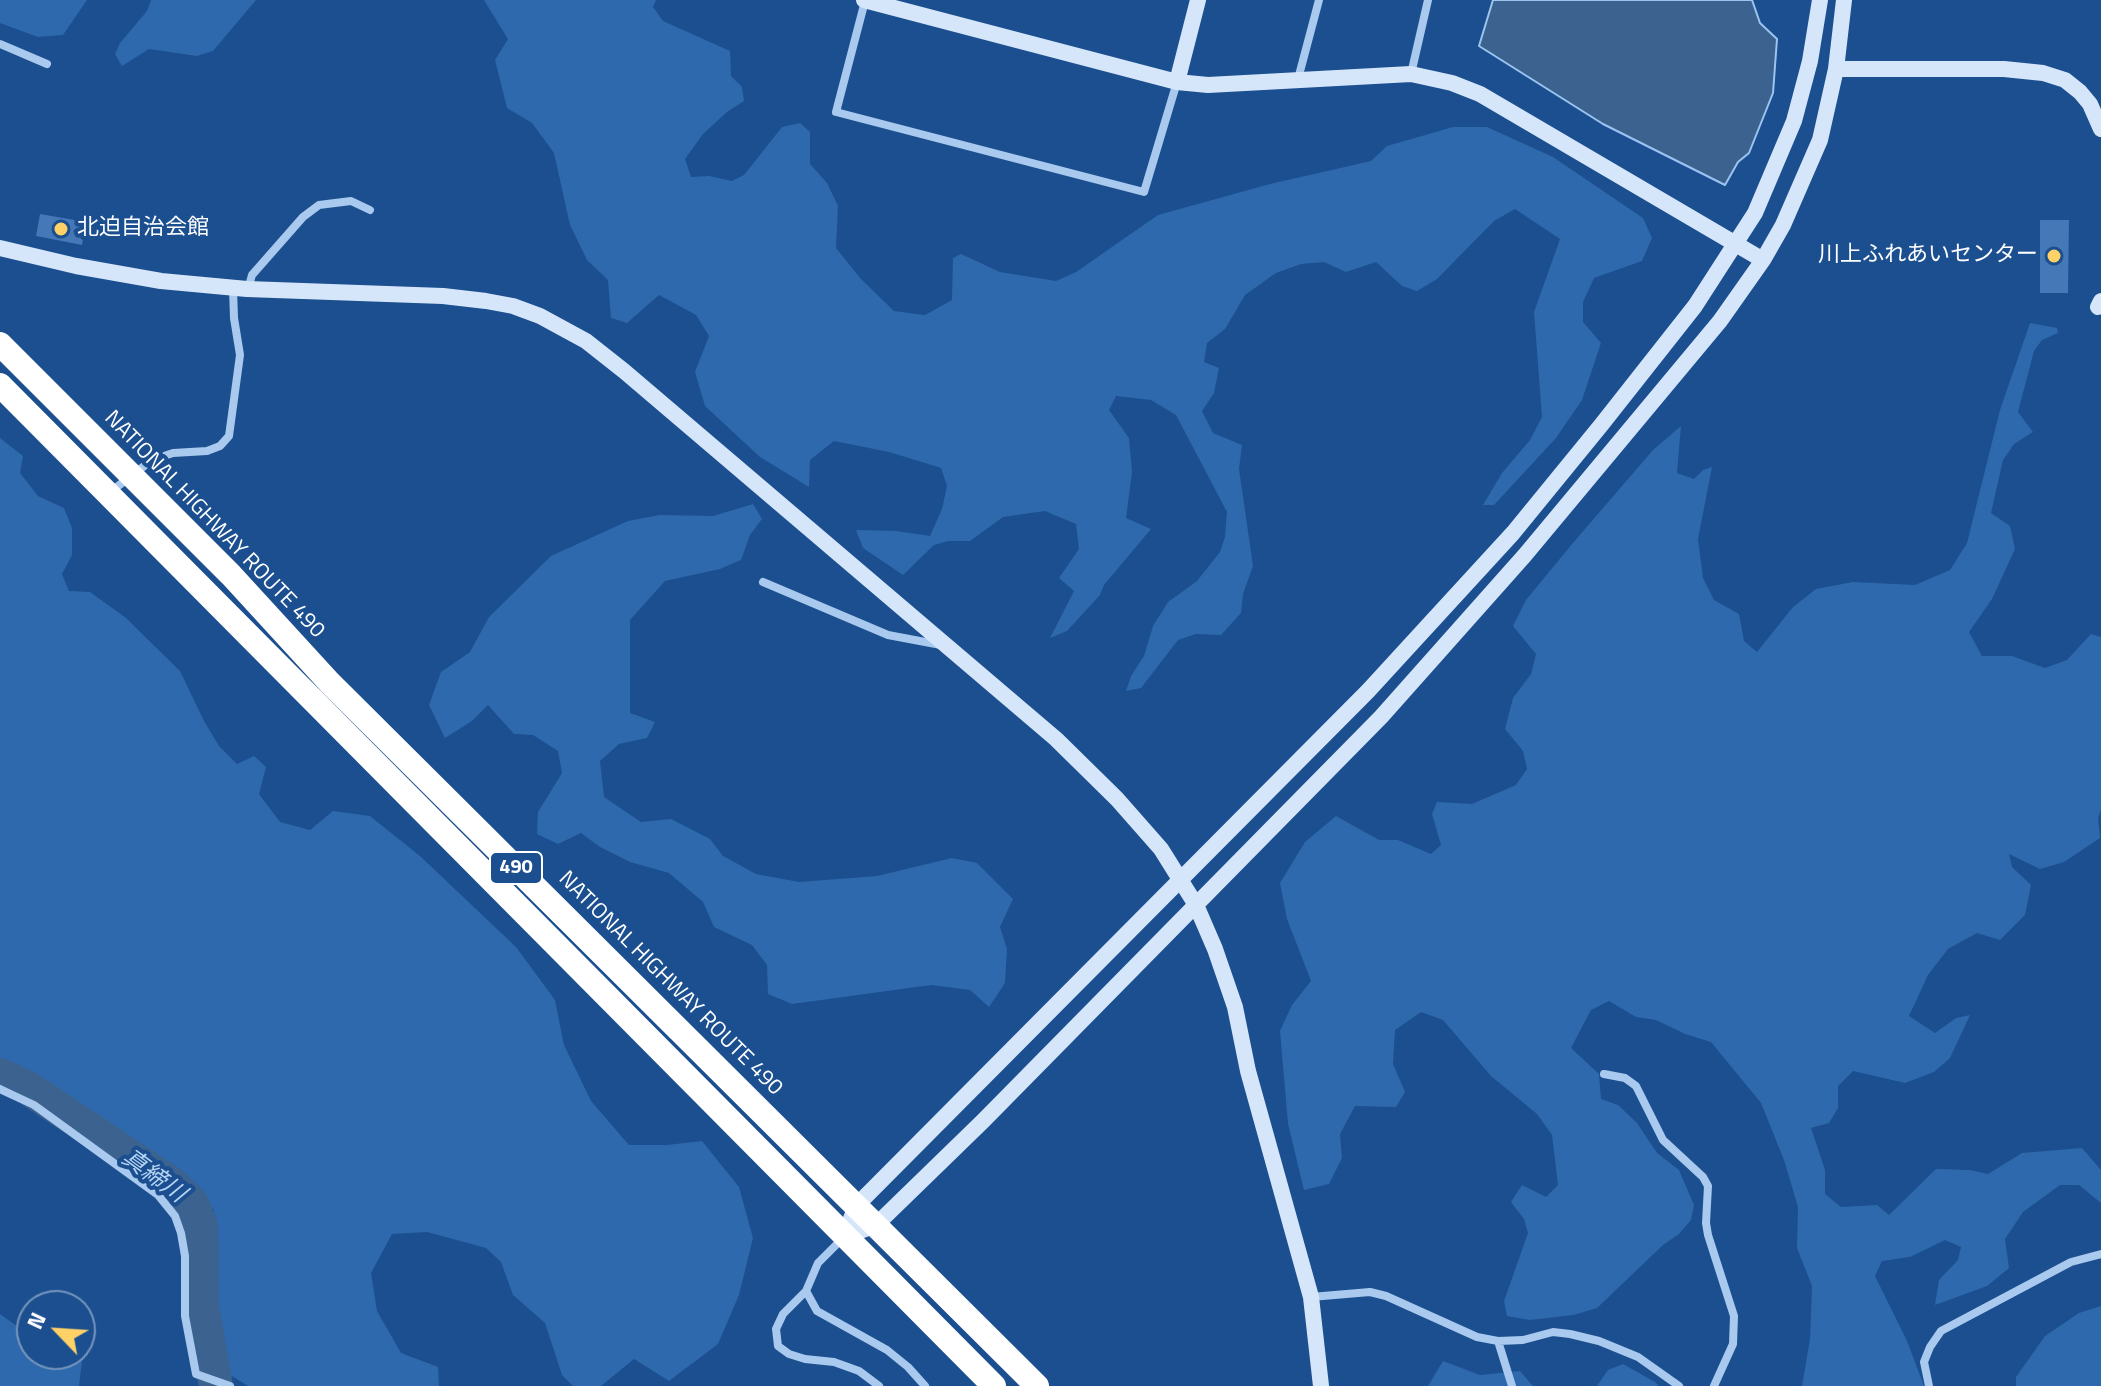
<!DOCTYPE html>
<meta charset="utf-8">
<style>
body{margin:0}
#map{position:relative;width:2101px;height:1386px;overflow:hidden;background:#1b4f8f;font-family:"Titillium Web",sans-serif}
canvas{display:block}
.north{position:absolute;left:16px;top:1290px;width:80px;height:80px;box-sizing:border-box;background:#1b4f8f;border:2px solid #7695bc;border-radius:50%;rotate:295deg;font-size:22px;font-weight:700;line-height:32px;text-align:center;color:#fff}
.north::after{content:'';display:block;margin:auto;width:28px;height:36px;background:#ffd166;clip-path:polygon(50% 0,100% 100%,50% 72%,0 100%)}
</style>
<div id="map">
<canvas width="2101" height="1386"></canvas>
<div class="north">N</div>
</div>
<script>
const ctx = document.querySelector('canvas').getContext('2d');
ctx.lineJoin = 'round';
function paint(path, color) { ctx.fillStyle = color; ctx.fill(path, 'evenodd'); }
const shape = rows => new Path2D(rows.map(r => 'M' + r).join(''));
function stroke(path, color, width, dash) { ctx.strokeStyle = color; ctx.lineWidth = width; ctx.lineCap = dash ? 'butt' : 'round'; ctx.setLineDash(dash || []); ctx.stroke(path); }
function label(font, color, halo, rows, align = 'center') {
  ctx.font = font + ' "Titillium Web","Noto Sans JP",sans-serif'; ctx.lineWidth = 8; ctx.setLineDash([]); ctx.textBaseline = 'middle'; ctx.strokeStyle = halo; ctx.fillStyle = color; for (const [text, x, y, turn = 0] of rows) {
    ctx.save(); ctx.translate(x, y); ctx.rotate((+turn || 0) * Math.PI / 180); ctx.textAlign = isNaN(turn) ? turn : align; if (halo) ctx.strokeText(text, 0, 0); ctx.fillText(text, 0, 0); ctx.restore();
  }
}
paint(shape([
 [0,0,87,0,63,35,38,37,0,23],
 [151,0,256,0,213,51,197,56,149,49,122,66,115,54,120,43,147,11],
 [484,0,656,0,653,7,663,21,730,51,731,76,742,87,744,101,727,112,703,134,685,159,691,177,709,176,732,181,744,175,782,127,800,123,810,132,810,164,827,183,838,206,836,248,861,279,894,311,925,315,952,300,953,258,961,254,1000,272,1056,281,1076,272,1158,215,1270,184,1371,161,1387,146,1453,127,1487,127,1553,157,1643,218,1652,238,1642,261,1594,278,1583,302,1583,322,1601,343,1582,400,1556,438,1494,505,1483,505,1502,473,1530,440,1542,417,1534,312,1560,239,1515,209,1494,221,1437,279,1417,291,1402,286,1376,262,1346,272,1324,262,1301,264,1276,273,1245,295,1225,329,1207,343,1204,362,1219,368,1214,393,1202,411,1213,433,1242,445,1239,469,1253,566,1243,594,1241,613,1221,635,1196,634,1178,640,1141,688,1126,691,1131,676,1144,656,1153,626,1168,602,1197,581,1220,552,1225,537,1227,512,1176,415,1151,400,1116,396,1109,410,1129,438,1132,472,1126,518,1151,529,1104,585,1100,595,1067,631,1050,638,1074,591,1059,578,1079,549,1076,524,1045,511,1003,517,970,541,948,541,934,545,903,575,863,548,856,530,896,531,930,536,942,509,947,486,941,468,889,452,834,441,810,460,809,487,760,457,705,406,695,372,709,336,696,315,659,295,627,323,611,318,608,280,587,260,570,225,554,153,532,123,507,108,495,60,508,39],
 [2030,323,2057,328,2058,333,2042,340,2034,351,2018,412,2033,432,2014,444,2003,460,1991,513,2010,526,2015,549,1992,599,1969,632,1982,656,2012,656,2045,668,2067,660,2091,634,2101,637,2101,810,2098,818,2100,838,2064,862,2040,869,2009,854,2012,867,2031,885,2025,915,2000,940,1977,933,1948,949,1928,975,1909,1016,1935,1033,1956,1018,1970,1015,1950,1058,1934,1072,1905,1083,1853,1071,1838,1086,1838,1108,1829,1123,1811,1128,1825,1170,1825,1194,1841,1207,1877,1205,1889,1215,1936,1169,1970,1170,1988,1174,2022,1153,2082,1148,2101,1170,2101,1203,2079,1185,2060,1185,2023,1212,2005,1239,2009,1268,1987,1286,1935,1305,1939,1280,1958,1260,1961,1247,1945,1240,1910,1257,1882,1261,1875,1276,1907,1341,1924,1386,1802,1386,1810,1339,1812,1286,1797,1248,1798,1207,1784,1160,1761,1103,1711,1042,1685,1034,1656,1020,1636,1017,1609,1001,1591,1010,1571,1048,1599,1074,1601,1099,1618,1105,1637,1123,1657,1153,1679,1170,1694,1205,1691,1220,1679,1234,1663,1245,1597,1308,1574,1315,1530,1320,1507,1316,1504,1301,1528,1233,1524,1219,1511,1202,1522,1185,1546,1197,1558,1185,1552,1135,1537,1114,1491,1076,1443,1020,1421,1012,1395,1030,1393,1064,1405,1092,1396,1107,1355,1106,1340,1134,1342,1158,1329,1184,1304,1190,1288,1124,1280,1031,1292,1005,1311,981,1287,919,1280,883,1305,842,1336,816,1379,840,1398,840,1431,854,1441,845,1432,814,1437,802,1472,804,1516,785,1527,769,1523,751,1505,729,1513,698,1531,674,1536,654,1513,626,1526,600,1572,544,1653,450,1681,426,1677,473,1694,479,1703,470,1712,467,1698,539,1703,578,1714,600,1739,614,1744,641,1757,652,1793,607,1816,589,1853,582,1915,585,1950,570,1967,543,2000,410],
 [0,438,23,456,20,473,38,496,64,508,72,528,72,555,62,574,69,591,90,592,126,618,180,671,204,721,219,746,237,764,254,756,266,767,259,794,280,822,310,830,333,811,370,816,420,856,516,947,555,1000,564,1045,591,1101,629,1145,667,1145,702,1141,739,1187,753,1238,739,1295,718,1344,669,1381,634,1359,601,1386,573,1386,562,1375,545,1323,513,1295,501,1262,486,1248,427,1232,392,1234,371,1273,377,1311,401,1353,438,1367,439,1386,248,1386,224,1371,218,1334,214,1210,175,1174,79,1103,0,1064],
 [753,504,762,519,750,535,741,560,720,569,665,581,630,620,630,713,655,722,647,738,619,744,600,761,604,797,641,822,671,819,710,839,723,856,756,874,799,882,877,876,952,858,977,863,1013,899,1000,927,1007,949,1005,983,989,1007,970,990,931,985,792,1004,768,994,767,965,752,945,714,927,703,902,669,873,630,862,600,847,581,833,558,844,537,834,538,812,562,773,558,751,533,735,514,734,488,705,472,721,445,738,429,705,441,672,470,652,489,617,551,556,628,521,660,515,713,516],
 [2101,1306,2101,1386,2016,1386,2016,1377,2045,1336,2079,1313],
 [0,1314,32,1337,32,1354,80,1354,80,1349,83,1352,79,1386,0,1386],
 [1443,1361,1480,1375,1520,1371,1533,1386,1428,1386],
 [1623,1364,1655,1382,1659,1386,1597,1386,1608,1370]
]), '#2e69ad');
const water = shape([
 [1493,0,1752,0,1760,23,1777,39,1773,93,1749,153,1738,162,1725,185,1603,124,1479,46,1493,0]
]);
paint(water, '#3c6290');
stroke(water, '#9cc4f0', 2);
stroke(shape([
 [0,1075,28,1088,172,1184,191,1202,201,1225,202,1306,216,1386]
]), '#3c6290', 34);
paint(shape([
 [40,214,86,222,82,245,36,236],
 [2040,220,2069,220,2068,293,2040,293]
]), '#4478b7');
stroke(shape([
 [865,1,836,112,1144,192,1177,82],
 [0,44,47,64],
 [1411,74,1428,0],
 [1298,79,1319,0],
 [248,289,252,275,303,217,319,205,351,201,370,210],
 [109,493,152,460,173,453,207,451,220,446,229,436,240,355,234,318,233,289],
 [763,582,888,635,941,645],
 [1604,1074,1625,1078,1636,1086,1663,1140,1703,1177,1708,1186,1706,1223,1708,1235,1734,1316,1733,1344,1714,1386],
 [0,1089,34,1105,158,1195,175,1216,181,1233,185,1256,185,1316,196,1374,230,1386],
 [844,1237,818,1263,806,1291,783,1314,776,1329,778,1346,789,1354,805,1359,834,1362,859,1371,879,1386],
 [806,1291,817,1311,887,1350,908,1367,925,1386],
 [1311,1297,1370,1292,1386,1296,1477,1337,1498,1341,1523,1340,1553,1332,1570,1334,1599,1341,1638,1357,1679,1386],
 [1498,1341,1512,1386],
 [1929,1386,1924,1362,1930,1347,1941,1331,2071,1262,2101,1254]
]), '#a9c9ee', 8);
stroke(shape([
 [864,0,1177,82,1208,85,1411,74,1452,83,1480,94,1763,260],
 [1836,69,2004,69,2043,73,2065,80,2080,92,2090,104,2101,129],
 [1177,82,1198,0],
 [0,248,76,266,161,281,247,289,443,296,486,301,513,306,540,316,586,341,624,371,1056,739,1117,799,1161,849,1196,905,1215,949,1235,1007,1248,1071,1311,1297,1321,1386],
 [2098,307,2101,301],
 [844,1237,876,1225,983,1121,1381,717,1525,555,1720,321,1763,260,1783,225,1820,140,1836,69,1844,0],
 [844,1237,856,1206,1368,691,1513,533,1602,424,1695,306,1755,213,1794,121,1810,61,1820,0]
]), '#d6e6fa', 16);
stroke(shape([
 [0,344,231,575,330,683,1037,1386],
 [0,385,994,1386]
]), '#fff', 24);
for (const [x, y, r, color] of [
 [61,229,8,"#ffd166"],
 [2054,256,8,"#ffd166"]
]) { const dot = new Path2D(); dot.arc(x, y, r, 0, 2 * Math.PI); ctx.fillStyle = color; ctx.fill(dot); stroke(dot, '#1b4f8f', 3); }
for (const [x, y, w] of [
 [516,868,52]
]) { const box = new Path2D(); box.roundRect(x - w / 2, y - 16, w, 32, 6); ctx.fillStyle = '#1b4f8f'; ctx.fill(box); stroke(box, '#fff', 2); }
label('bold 20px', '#fff', null, [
 ["490",516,868]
]);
label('22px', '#fff', '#1b4f8f', [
 ["北迫自治会館",77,229],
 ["川上ふれあいセンター",2038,256,"right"]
], 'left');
label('22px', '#fff', '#1b4f8f', [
 ["NATIONAL HIGHWAY ROUTE 490",214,525,46],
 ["NATIONAL HIGHWAY ROUTE 490",670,984,45]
]);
label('italic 24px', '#b5d3f5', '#1b4f8f', [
 ["真締川",153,1177,36]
]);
</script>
